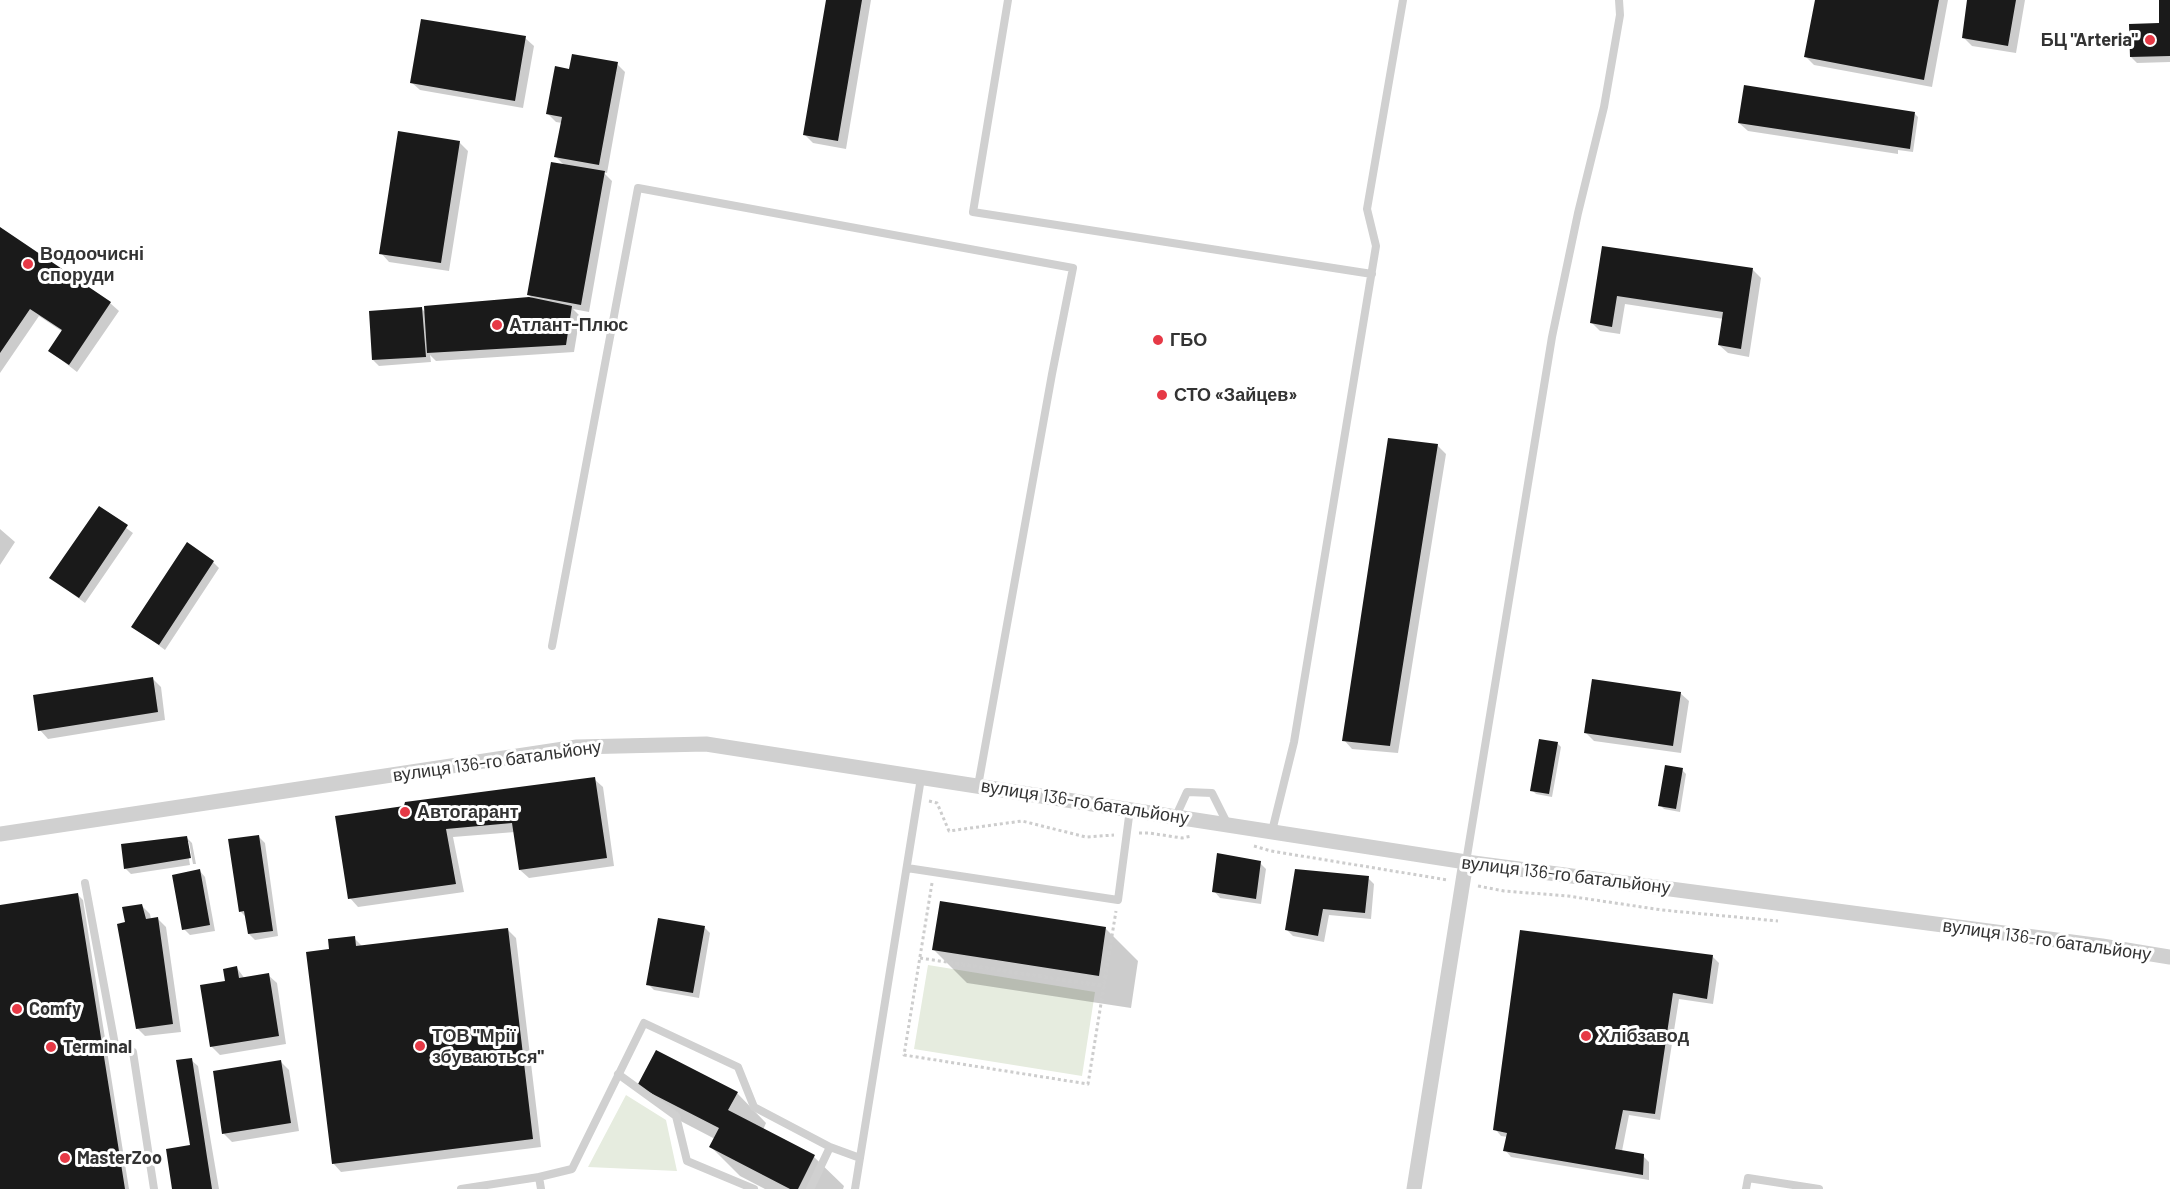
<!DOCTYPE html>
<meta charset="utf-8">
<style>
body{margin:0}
canvas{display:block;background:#fff}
</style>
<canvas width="2170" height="1189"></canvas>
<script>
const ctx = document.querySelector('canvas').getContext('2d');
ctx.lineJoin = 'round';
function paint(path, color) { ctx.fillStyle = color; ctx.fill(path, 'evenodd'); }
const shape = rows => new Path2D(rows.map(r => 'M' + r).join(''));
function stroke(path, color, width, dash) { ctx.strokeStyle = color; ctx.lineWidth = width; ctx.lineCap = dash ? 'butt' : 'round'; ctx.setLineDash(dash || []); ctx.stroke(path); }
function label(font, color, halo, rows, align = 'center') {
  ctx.font = font + ' Barlow,sans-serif'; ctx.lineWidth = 6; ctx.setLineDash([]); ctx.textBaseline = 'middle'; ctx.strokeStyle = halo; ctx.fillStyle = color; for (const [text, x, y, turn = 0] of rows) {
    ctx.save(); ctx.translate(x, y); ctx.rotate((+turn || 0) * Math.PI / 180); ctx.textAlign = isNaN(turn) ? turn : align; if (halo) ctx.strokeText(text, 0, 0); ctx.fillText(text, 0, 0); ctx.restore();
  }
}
paint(shape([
 [928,965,1095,992,1082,1076,914,1049],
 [626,1095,666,1120,677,1171,588,1167]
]), '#e6ecdf');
paint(shape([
 [827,0,871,0,846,149,813,143,805,135],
 [1817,0,1948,0,1932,87,1814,65,1806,57],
 [1969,0,2025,0,2016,53,1972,46,1964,38],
 [2160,0,2170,0,2170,62,2137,63,2131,57,2161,25],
 [525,38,534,46,523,108,420,90,411,82],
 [617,64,625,72,607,173,603,172,612,181,589,312,573,309,580,316,574,352,436,361,430,355,431,362,379,366,373,360,421,308,426,313,532,298,529,295,565,166,556,157,562,123,556,122,548,114,571,71],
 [1915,114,1918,117,1913,152,1898,150,1898,154,1748,131,1739,123],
 [459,142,468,151,449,271,389,262,381,253],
 [0,229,110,303,119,311,77,372,50,351,63,332,39,316,0,373],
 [1603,247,1753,270,1761,278,1749,357,1728,353,1719,345,1724,319,1625,304,1620,334,1600,331,1592,323],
 [1437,445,1446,454,1398,753,1352,749,1344,740],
 [99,508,133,533,85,603,51,578],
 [0,529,15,542,0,565],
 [213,562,219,568,165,650,133,626],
 [152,678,161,687,165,720,48,739,40,730],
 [1680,693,1689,701,1681,753,1594,741,1586,733],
 [1557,743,1561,747,1552,797,1536,794,1532,790],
 [1682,770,1686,774,1680,812,1664,809,1660,805],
 [594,779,603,787,614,866,529,878,520,870,515,832,453,837,464,892,358,907,350,898,405,807],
 [258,836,265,843,278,936,255,940,249,934,247,918,240,911],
 [186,837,192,843,196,864,193,864,189,842,186,842,190,865,131,874,125,868],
 [1260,863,1266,869,1261,904,1220,898,1214,891],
 [199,870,205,877,215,931,190,935,184,929],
 [1368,878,1374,884,1371,919,1329,915,1324,942,1293,936,1287,930],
 [77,894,83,900,129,1189,0,1189,0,907],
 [142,906,150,914,151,919,157,918,166,927,181,1032,145,1036,137,1028,127,923],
 [704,927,710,933,699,998,654,990,648,984],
 [1105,928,1138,961,1131,1008,967,983,934,950],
 [507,929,516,938,541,1147,341,1172,333,1163,331,951,354,938,363,947],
 [1712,956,1719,963,1713,1004,1679,999,1660,1120,1629,1115,1622,1151,1643,1156,1649,1162,1649,1180,1511,1157,1505,1150,1508,1137,1501,1136,1495,1129],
 [237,968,245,979,268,975,277,983,286,1044,220,1055,211,1046,227,982],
 [191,1060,198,1066,219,1189,174,1189,191,1146],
 [281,1062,289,1070,299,1131,232,1142,224,1134],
 [639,1085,737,1093,766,1123,763,1130,814,1157,844,1186,843,1189,765,1189,740,1176,711,1147,715,1139,669,1115]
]), '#0003');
paint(shape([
 [826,0,862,0,838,141,803,135],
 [1815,0,1939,0,1924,80,1804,57],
 [1967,0,2016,0,2008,46,1962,38],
 [2159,0,2170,0,2170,56,2130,57,2129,24,2159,23],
 [421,19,526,36,515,101,410,83],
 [572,54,618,62,599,165,554,157,562,117,546,114,555,66,569,69],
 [1744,85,1915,112,1910,149,1738,123],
 [398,131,460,141,441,263,379,254],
 [551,162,605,171,581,305,527,295],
 [0,227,111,302,69,365,48,351,62,330,30,309,0,353],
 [1602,246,1753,268,1741,349,1718,345,1723,312,1617,296,1612,327,1590,323],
 [529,297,572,306,566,345,427,353,424,306],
 [422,307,426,357,372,360,369,311],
 [1388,438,1438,444,1390,746,1342,741],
 [99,506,128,525,79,598,49,578],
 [187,542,214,561,159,645,131,627],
 [153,677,158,712,38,731,33,695],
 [1592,679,1681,692,1673,746,1584,733],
 [1539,739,1558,742,1549,794,1530,791],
 [1665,765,1683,768,1676,809,1658,806],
 [595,777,607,858,519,870,512,823,446,829,456,884,348,899,335,816,404,806,405,802],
 [259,835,273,931,248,934,244,911,239,912,228,839],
 [187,836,191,858,124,869,121,844],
 [1217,853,1261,861,1256,899,1212,892],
 [200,869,210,925,182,930,172,875],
 [1295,869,1369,876,1365,913,1323,909,1318,936,1285,930],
 [78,893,125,1189,0,1189,0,905],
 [940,901,1106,927,1099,976,932,950],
 [142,904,146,919,158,917,173,1024,136,1029,117,924,125,922,122,907],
 [658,918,705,926,693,993,646,985],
 [508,928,533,1139,332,1164,306,952,329,949,328,939,355,936,356,946],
 [1520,930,1713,955,1707,999,1673,993,1655,1114,1623,1110,1615,1149,1644,1154,1643,1175,1503,1151,1507,1133,1493,1130],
 [237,966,239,978,269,973,279,1036,210,1047,200,985,225,981,223,969],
 [656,1050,738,1092,728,1110,815,1155,798,1189,790,1189,709,1147,719,1128,637,1086],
 [192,1058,207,1157,212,1189,172,1189,166,1149,190,1145,176,1060],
 [281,1060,291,1123,222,1134,213,1071]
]), '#1a1a1a');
stroke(shape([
 [929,801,937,803,949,831,1022,821,1086,837,1114,835],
 [1139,833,1149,833,1182,838,1192,836],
 [1254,846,1271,851,1448,880],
 [932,883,904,1055,1088,1084,1116,911],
 [1478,886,1504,891,1568,896,1662,910,1778,921],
 [920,958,1104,986]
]), '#cdcdcd', 3, [3, 3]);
stroke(shape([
 [1008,0,973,212,1372,274],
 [552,646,638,188,1073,268,1052,374,978,786],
 [1176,816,1187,792,1212,793,1228,825],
 [1272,831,1294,742,1376,246,1367,209,1403,0],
 [1466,862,1552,337,1578,213,1604,107,1620,15,1619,0],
 [907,868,1118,900,1130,809],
 [85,883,116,1050,133,1052,154,1189],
 [618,1074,676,1116,687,1161,754,1189],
 [539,1177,572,1169,644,1023,738,1067,754,1107,830,1147,860,1158],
 [461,1189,539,1177,541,1189],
 [810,1189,830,1147],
 [855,1189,921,778],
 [1746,1189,1748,1178,1819,1189]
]), '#d0d0d0', 8);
stroke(shape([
 [0,834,577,747,706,744,1466,862,2102,946,2170,957],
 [1414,1189,1466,862]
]), '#d0d0d0', 15);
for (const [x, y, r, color] of [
 [2150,40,6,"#e63946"],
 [28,264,6,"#e63946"],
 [497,325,6,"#e63946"],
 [1158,340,6,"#e63946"],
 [1162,395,6,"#e63946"],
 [405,812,6,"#e63946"],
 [17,1009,6,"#e63946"],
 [1586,1036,6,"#e63946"],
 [420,1046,6,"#e63946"],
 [51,1047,6,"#e63946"],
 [65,1158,6,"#e63946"]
]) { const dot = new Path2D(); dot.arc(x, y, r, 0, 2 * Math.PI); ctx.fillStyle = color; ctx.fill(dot); stroke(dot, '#fff', 2); }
label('bold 18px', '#333', '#fff', [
 ["БЦ \"Arteria\"",2138,40,"right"],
 ["Водоочисні",40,254],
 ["споруди",40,275],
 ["Атлант-Плюс",509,325],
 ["ГБО",1170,340],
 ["СТО «Зайцев»",1174,395],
 ["Автогарант",417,812],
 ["Comfy",29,1009],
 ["ТОВ \"Мрії",432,1036],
 ["збуваються\"",432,1057],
 ["Хлібзавод",1598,1036],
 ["Terminal",63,1047],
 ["MasterZoo",77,1158]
], 'left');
label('18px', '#333', '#fff', [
 ["вулиця 136-го батальйону",497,761,-8],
 ["вулиця 136-го батальйону",1085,802,9],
 ["вулиця 136-го батальйону",1566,875,7],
 ["вулиця 136-го батальйону",2047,940,8]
]);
</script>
